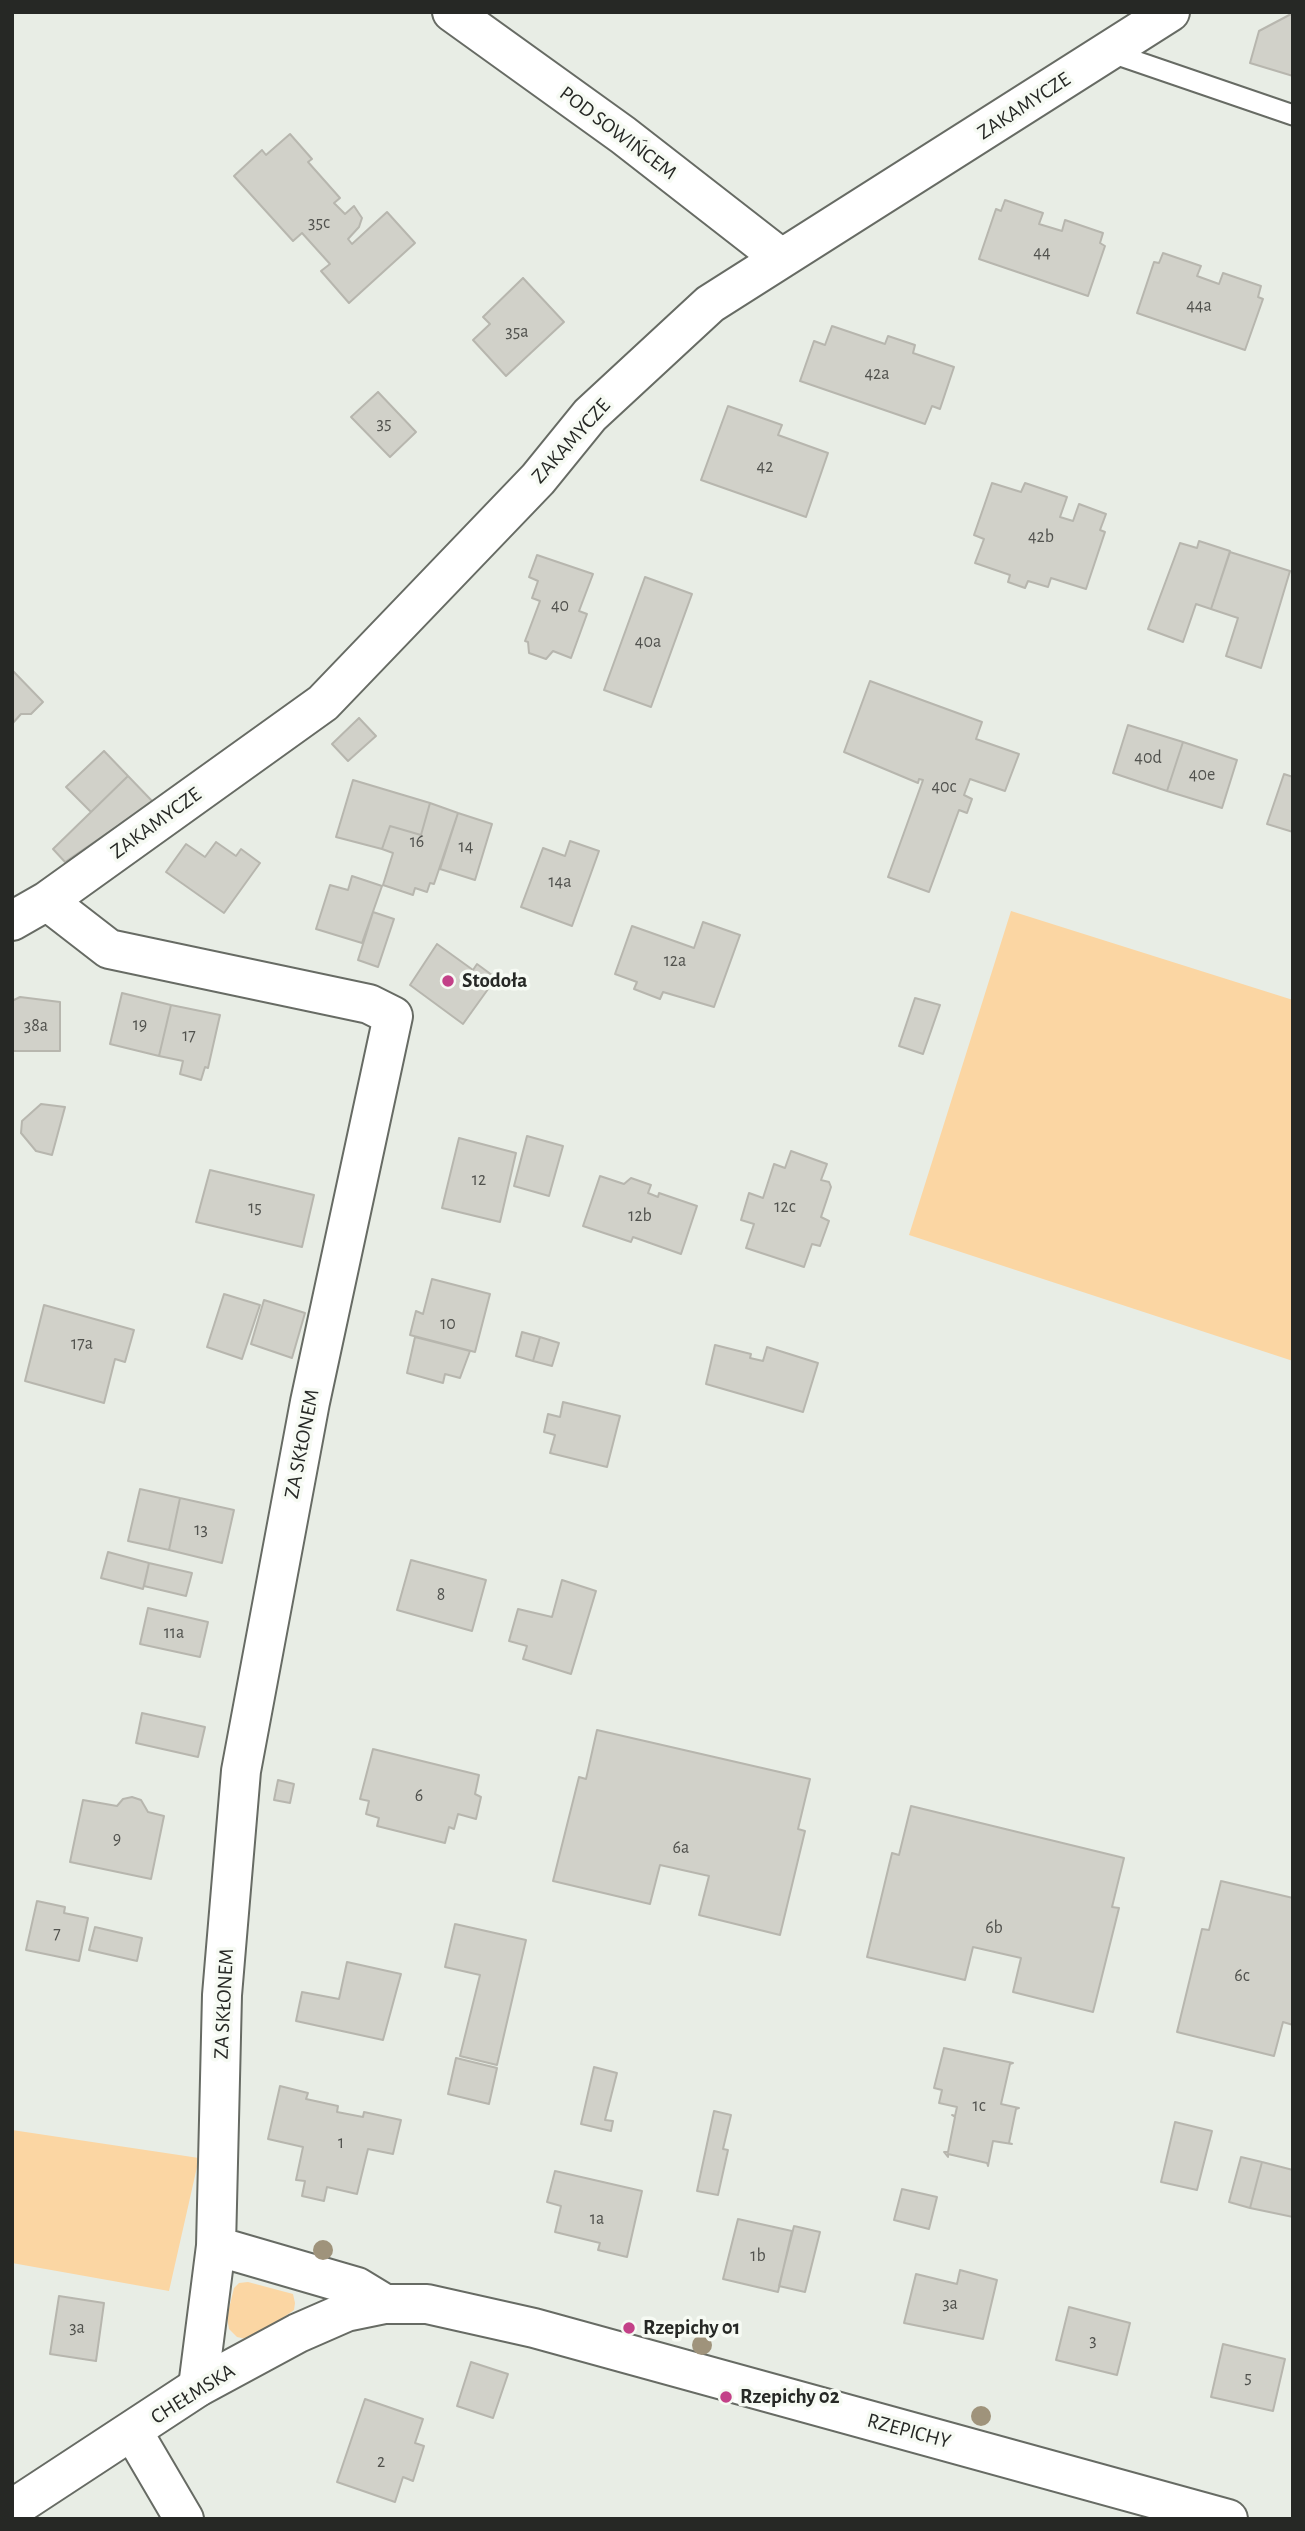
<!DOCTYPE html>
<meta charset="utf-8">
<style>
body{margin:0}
#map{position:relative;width:1305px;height:2531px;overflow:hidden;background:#e8ede5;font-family:"Alegreya Sans",sans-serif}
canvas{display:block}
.frame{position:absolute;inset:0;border:14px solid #262825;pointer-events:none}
</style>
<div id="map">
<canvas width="1305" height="2531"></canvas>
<div class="frame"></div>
</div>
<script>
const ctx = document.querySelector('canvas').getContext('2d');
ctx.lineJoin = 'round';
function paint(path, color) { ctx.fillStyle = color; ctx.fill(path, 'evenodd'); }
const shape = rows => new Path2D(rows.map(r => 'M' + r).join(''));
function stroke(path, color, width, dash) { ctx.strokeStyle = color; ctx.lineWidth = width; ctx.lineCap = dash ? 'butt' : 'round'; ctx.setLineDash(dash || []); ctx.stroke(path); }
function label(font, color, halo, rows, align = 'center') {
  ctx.font = font + ' "Alegreya Sans",sans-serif'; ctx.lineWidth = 7; ctx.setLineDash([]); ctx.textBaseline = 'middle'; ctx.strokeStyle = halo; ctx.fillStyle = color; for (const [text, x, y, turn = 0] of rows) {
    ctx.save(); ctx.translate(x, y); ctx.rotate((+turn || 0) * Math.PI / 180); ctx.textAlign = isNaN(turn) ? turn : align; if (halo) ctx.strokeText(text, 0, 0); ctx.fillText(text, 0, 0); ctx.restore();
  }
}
paint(shape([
 [1011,911,1293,1000,1293,1361,909,1235],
 [12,2130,199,2158,169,2291,12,2263],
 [248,2282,293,2294,295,2303,294,2310,260,2334,246,2339,237,2337,229,2329,227,2317,234,2288,239,2283]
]), '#fbd6a3');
const building = shape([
 [1293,13,1293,76,1250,63,1259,31,1293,13],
 [290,134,312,159,308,162,340,198,334,203,345,214,354,206,362,218,359,227,348,239,352,244,387,212,415,243,349,303,321,271,330,264,302,233,293,241,234,176,262,150,266,155,290,134],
 [1005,200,1043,213,1039,224,1062,231,1065,220,1103,233,1100,243,1105,246,1088,296,979,259,996,209,1001,211,1005,200],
 [1163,253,1201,266,1197,276,1219,284,1223,273,1261,286,1258,297,1263,299,1245,350,1137,313,1154,262,1159,263,1163,253],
 [523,278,564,322,506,376,473,340,490,324,483,317,523,278],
 [832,326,885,344,888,336,915,345,913,353,954,367,940,409,932,406,925,424,800,381,814,341,825,345,832,326],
 [378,392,416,432,390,457,351,417,378,392],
 [728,406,782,425,778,435,828,453,806,517,701,480,728,406],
 [992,483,1021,492,1025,483,1067,497,1060,517,1073,521,1079,504,1106,514,1100,530,1105,532,1086,589,1051,578,1048,587,1028,581,1025,588,1008,582,1010,575,975,563,984,539,974,535,992,483],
 [1199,541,1230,551,1211,609,1196,604,1183,642,1148,629,1180,543,1197,548,1199,541],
 [1230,552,1290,571,1261,668,1226,656,1238,618,1211,609,1230,552],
 [537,555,593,574,579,611,587,614,571,658,553,651,546,659,529,653,528,642,525,641,540,601,532,598,538,581,529,577,537,555],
 [645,577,692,594,651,707,604,690,645,577],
 [12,670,43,702,31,714,21,714,12,724,12,670],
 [870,681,982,722,976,739,1019,754,1005,791,970,779,964,795,972,799,967,813,959,810,929,892,888,877,923,780,919,779,918,783,844,752,870,681],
 [359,718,376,736,348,761,332,744,359,718],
 [1128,725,1183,742,1167,791,1113,773,1128,725],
 [1183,742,1237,760,1222,808,1167,791,1183,742],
 [104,751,128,776,91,812,66,787,104,751],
 [1284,774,1293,777,1293,832,1267,824,1284,774],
 [128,776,153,802,65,862,53,849,128,776],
 [353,780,430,803,421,835,390,826,382,849,336,837,353,780],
 [430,803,458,813,434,884,430,883,427,892,415,888,413,895,383,885,393,853,382,849,390,826,421,835,430,803],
 [458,813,492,824,475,880,440,869,458,813],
 [570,841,599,851,572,926,521,907,543,848,565,856,570,841],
 [216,842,236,856,241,849,260,863,224,913,166,872,186,844,205,857,216,842],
 [352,876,382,886,362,943,316,929,330,885,348,890,352,876],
 [373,912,394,919,378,967,358,960,373,912],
 [703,922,740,935,714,1007,663,992,660,999,634,989,637,982,615,974,632,926,694,948,703,922],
 [437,944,473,970,477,964,496,978,463,1024,410,985,437,944],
 [122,993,171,1005,159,1056,110,1044,122,993],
 [20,997,60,1002,60,1051,12,1051,12,1001,20,997],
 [915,998,940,1005,923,1054,899,1046,915,998],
 [171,1005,220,1015,208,1068,205,1067,201,1080,180,1074,183,1061,159,1056,171,1005],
 [41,1104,65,1107,52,1155,36,1151,21,1133,22,1121,41,1104],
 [527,1136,563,1146,549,1196,514,1186,527,1136],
 [459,1138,516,1153,500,1222,442,1208,459,1138],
 [791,1151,827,1164,821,1180,829,1182,831,1187,821,1217,829,1221,820,1246,812,1244,804,1267,746,1248,754,1224,741,1220,749,1193,763,1198,774,1164,785,1168,791,1151],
 [210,1170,314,1195,302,1247,196,1222,210,1170],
 [600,1176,624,1184,631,1178,651,1185,648,1193,658,1197,659,1193,697,1206,681,1254,633,1237,631,1242,583,1226,600,1176],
 [432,1279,490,1294,475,1352,410,1335,416,1311,423,1314,432,1279],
 [224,1294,260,1305,242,1359,207,1347,224,1294],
 [264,1300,305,1313,292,1358,251,1344,264,1300],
 [44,1305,134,1330,125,1362,115,1359,104,1403,25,1381,44,1305],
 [522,1332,540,1337,533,1361,516,1356,522,1332],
 [415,1337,470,1351,460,1378,445,1374,443,1383,407,1373,415,1337],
 [540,1337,559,1343,552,1366,533,1361,540,1337],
 [715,1345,751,1354,750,1358,763,1361,767,1347,818,1363,803,1412,706,1384,715,1345],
 [563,1402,620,1416,607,1467,550,1453,555,1435,544,1432,548,1414,560,1417,563,1402],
 [140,1489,180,1498,169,1550,128,1541,140,1489],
 [180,1498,234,1510,222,1563,169,1550,180,1498],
 [108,1552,149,1563,143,1589,101,1578,108,1552],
 [411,1560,486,1580,472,1631,397,1610,411,1560],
 [149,1563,192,1573,186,1596,144,1586,149,1563],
 [562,1580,596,1591,571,1674,523,1659,527,1646,509,1641,518,1609,552,1617,562,1580],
 [148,1608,208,1622,200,1657,140,1644,148,1608],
 [142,1713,205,1727,198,1757,136,1743,142,1713],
 [597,1730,810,1779,798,1829,805,1831,780,1935,699,1915,709,1876,660,1865,650,1904,553,1881,579,1777,586,1779,597,1730],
 [373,1749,479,1775,475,1794,481,1797,476,1819,458,1814,454,1829,449,1827,445,1843,377,1826,379,1818,366,1814,369,1801,360,1799,373,1749],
 [278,1780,294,1784,290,1803,274,1800,278,1780],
 [132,1797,141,1800,148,1812,164,1816,151,1879,70,1862,83,1800,117,1806,123,1799,132,1797],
 [911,1806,1124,1858,1112,1907,1119,1908,1093,2012,1013,1992,1021,1958,973,1947,965,1980,867,1957,892,1853,899,1855,911,1806],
 [1221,1881,1293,1898,1293,2025,1283,2022,1274,2056,1177,2032,1202,1929,1209,1930,1221,1881],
 [37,1901,65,1907,64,1913,88,1918,79,1961,26,1950,37,1901],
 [455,1924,526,1940,497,2065,460,2056,480,1975,445,1967,455,1924],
 [95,1927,142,1938,137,1961,89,1950,95,1927],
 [347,1962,401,1974,383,2040,296,2021,302,1992,339,1999,347,1962],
 [944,2048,1013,2063,1010,2064,1001,2104,1019,2108,1016,2109,1009,2143,1012,2144,993,2141,988,2166,987,2163,948,2154,948,2157,944,2152,948,2152,955,2117,952,2115,955,2116,957,2107,939,2103,942,2090,934,2088,944,2048],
 [456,2058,497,2068,489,2104,448,2094,456,2058],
 [594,2067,617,2073,605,2120,613,2121,611,2131,581,2124,594,2067],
 [280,2086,308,2093,306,2099,338,2106,337,2112,363,2117,364,2112,401,2120,393,2154,368,2149,357,2194,327,2187,324,2201,302,2196,305,2181,296,2180,303,2147,268,2139,280,2086],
 [714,2111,731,2115,723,2149,728,2150,718,2195,697,2191,714,2111],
 [1175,2122,1212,2131,1197,2190,1161,2182,1175,2122],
 [1241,2157,1262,2162,1250,2208,1229,2202,1241,2157],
 [1262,2162,1293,2170,1293,2217,1250,2208,1262,2162],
 [555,2171,642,2191,627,2257,598,2250,600,2243,555,2232,561,2206,547,2202,555,2171],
 [902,2189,937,2197,929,2229,894,2220,902,2189],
 [738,2219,792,2231,778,2292,723,2279,738,2219],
 [794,2226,820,2232,805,2292,779,2286,794,2226],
 [960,2270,997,2280,983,2339,904,2323,916,2274,957,2284,960,2270],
 [59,2296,104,2303,96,2361,50,2354,59,2296],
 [1069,2307,1130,2323,1117,2375,1056,2360,1069,2307],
 [1223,2344,1285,2359,1273,2411,1211,2397,1223,2344],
 [471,2362,508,2374,493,2418,457,2406,471,2362],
 [365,2399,423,2419,415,2443,424,2446,413,2481,403,2477,395,2502,337,2482,365,2399]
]);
paint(building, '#d1d1c9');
stroke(building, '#b7b6ae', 2);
const service = shape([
 [1109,52,1293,115]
]);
const minor = shape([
 [452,12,623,135,781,258],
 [47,901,109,949,369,1004,393,1016,310,1402,241,1771,222,1995,216,2246,198,2387],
 [12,921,47,901,323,703,538,479,590,415,710,304,1170,12],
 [216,2246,357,2287,385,2304],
 [133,2432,184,2519]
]);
const tertiary = shape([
 [12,2509,198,2387,298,2333,346,2312,385,2304,427,2304,534,2328,1228,2519]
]);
stroke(service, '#676b64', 23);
stroke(minor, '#676b64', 42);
stroke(tertiary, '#676b64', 42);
stroke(service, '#fff', 19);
stroke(minor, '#fff', 38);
stroke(tertiary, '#fff', 38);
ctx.fillStyle = '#9f937b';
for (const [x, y] of [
 [323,2250],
 [702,2345],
 [981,2416]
]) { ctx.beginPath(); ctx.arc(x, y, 10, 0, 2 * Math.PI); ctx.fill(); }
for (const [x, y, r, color] of [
 [448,981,7,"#c34188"],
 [629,2328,7,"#c34188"],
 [726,2397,7,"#c34188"]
]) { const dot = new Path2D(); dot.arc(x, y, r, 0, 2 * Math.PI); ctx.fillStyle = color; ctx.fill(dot); stroke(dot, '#f6faf3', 2.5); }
label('18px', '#51524e', null, [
 ["35c",319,223],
 ["44",1042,253],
 ["44a",1199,306],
 ["35a",517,332],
 ["42a",877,374],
 ["35",384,424],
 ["42",765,467],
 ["42b",1041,537],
 ["40",560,606],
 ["40a",648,642],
 ["40d",1148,758],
 ["40e",1202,775],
 ["40c",944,787],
 ["16",417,842],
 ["14",466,847],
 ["14a",560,882],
 ["12a",675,961],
 ["19",140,1025],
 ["38a",36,1026],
 ["17",189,1036],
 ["12",479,1180],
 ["12c",785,1207],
 ["15",255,1208],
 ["12b",640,1216],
 ["10",448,1324],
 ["17a",82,1344],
 ["13",201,1530],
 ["8",441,1595],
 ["11a",174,1633],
 ["6",419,1796],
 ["9",117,1839],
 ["6a",681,1848],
 ["6b",994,1928],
 ["7",57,1934],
 ["6c",1242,1976],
 ["1c",979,2106],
 ["1",341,2143],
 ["1a",597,2219],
 ["1b",758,2256],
 ["3a",950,2304],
 ["3a",77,2328],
 ["3",1093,2341],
 ["5",1248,2378],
 ["2",381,2462]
]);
label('21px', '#262825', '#f6faf3', [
 ["ZAKAMYCZE",1024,106,-33],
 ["POD SOWIŃCEM",618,133,37],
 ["ZAKAMYCZE",571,441,-48],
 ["ZAKAMYCZE",156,823,-36],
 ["ZA SKŁONEM",302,1444,-79],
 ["ZA SKŁONEM",224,2004,-87],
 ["CHEŁMSKA",193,2394,-32],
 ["RZEPICHY",909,2431,15]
]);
label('bold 21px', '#262825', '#f6faf3', [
 ["Stodoła",462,981],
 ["Rzepichy 01",643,2328],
 ["Rzepichy 02",740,2397]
], 'left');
</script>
